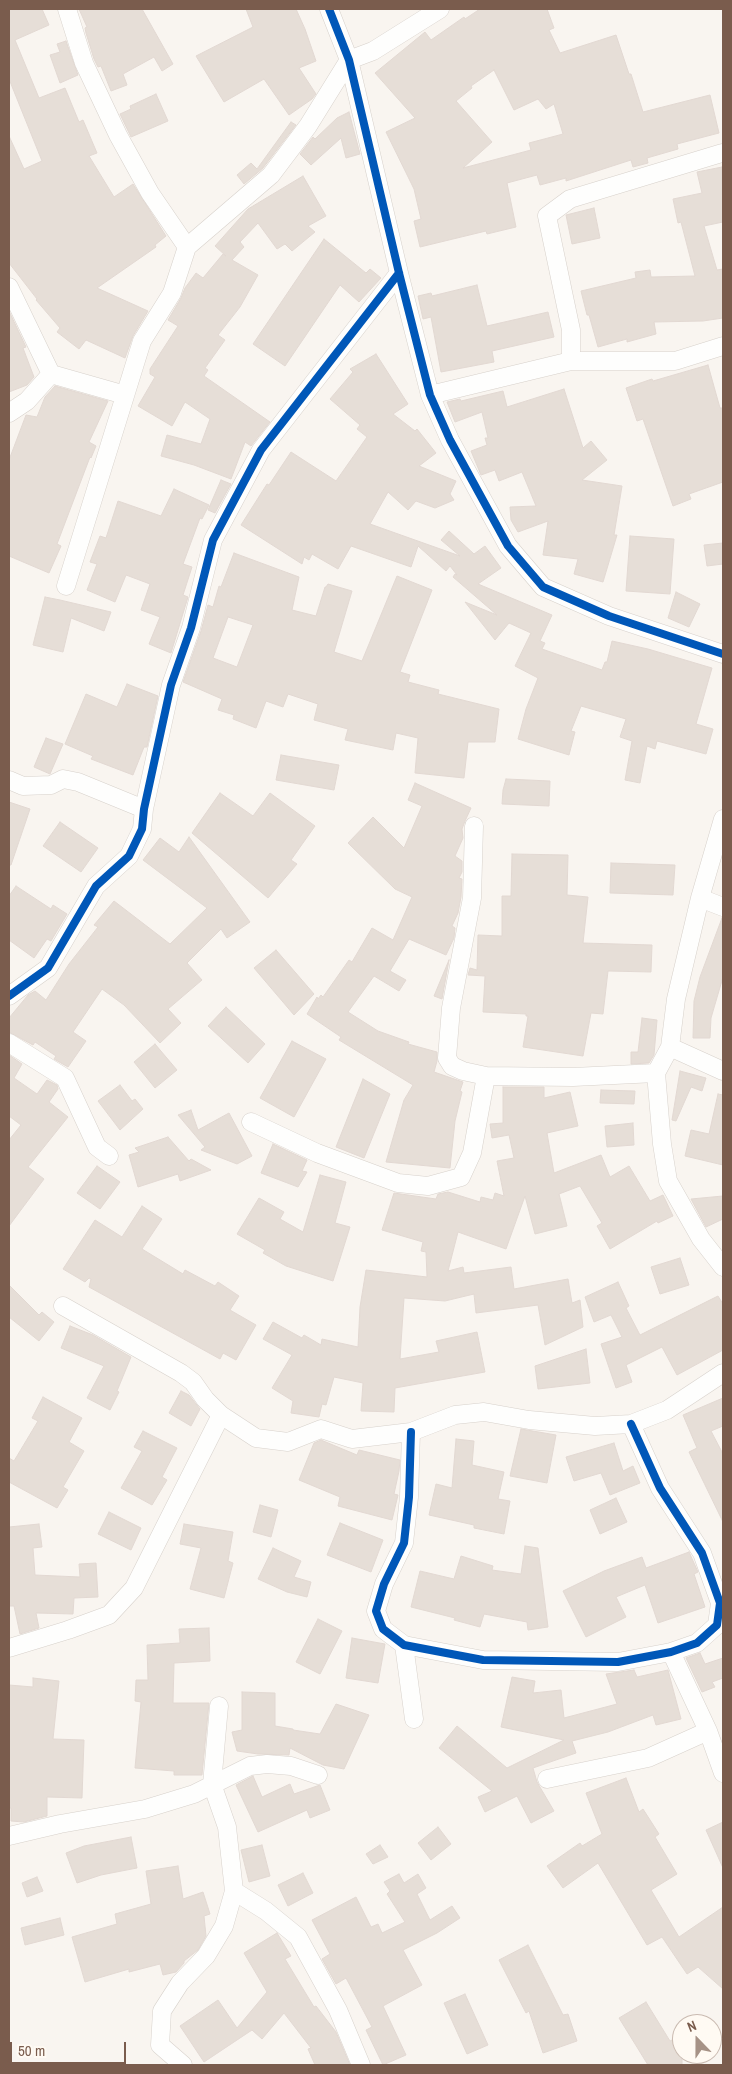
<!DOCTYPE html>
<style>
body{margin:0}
#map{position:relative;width:732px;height:2074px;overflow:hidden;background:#f9f5f0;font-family:"Archivo Narrow",sans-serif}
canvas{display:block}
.frame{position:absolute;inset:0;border:10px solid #7a5c4d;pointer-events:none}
.north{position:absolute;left:672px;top:2014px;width:50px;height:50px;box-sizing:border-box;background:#fffaf3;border:1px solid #cabbb1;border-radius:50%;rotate:338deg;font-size:14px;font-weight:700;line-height:20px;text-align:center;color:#7a5c4d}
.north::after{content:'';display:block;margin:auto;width:18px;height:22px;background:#a69286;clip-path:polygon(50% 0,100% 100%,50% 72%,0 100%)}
.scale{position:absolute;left:10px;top:2042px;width:116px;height:22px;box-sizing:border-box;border:2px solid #7a5c4d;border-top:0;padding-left:6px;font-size:15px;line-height:18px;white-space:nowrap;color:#7a5c4d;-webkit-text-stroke:4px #fffaf3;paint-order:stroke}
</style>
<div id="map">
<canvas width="732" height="2074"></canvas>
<div class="frame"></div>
<div class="north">N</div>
<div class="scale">50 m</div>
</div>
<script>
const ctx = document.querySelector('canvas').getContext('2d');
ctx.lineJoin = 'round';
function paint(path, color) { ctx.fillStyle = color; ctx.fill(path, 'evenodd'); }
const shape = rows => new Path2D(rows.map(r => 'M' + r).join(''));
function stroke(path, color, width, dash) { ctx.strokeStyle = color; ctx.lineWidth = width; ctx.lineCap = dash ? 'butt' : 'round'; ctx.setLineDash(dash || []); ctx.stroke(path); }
const building = shape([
 [9,9,42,9,49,25,15,40,39,98,65,88,79,122,83,120,97,153,89,156,114,197,133,184,166,236,155,245,156,247,97,288,148,311,133,336,125,358,86,340,79,349,57,332,60,328,36,300,37,299,9,263,9,136,24,169,42,161,9,79,9,9],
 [79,9,142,9,173,64,162,71,154,57,123,74,127,85,111,91,101,66,98,67,94,59,86,33,85,28,87,27,79,9],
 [246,9,296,9,305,29,316,61,299,68,316,94,312,99,289,115,264,79,224,102,196,56,253,27,246,9],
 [480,9,547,9,554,28,549,30,560,53,616,35,629,74,631,74,643,112,710,95,719,133,677,144,678,149,647,158,648,163,633,167,631,160,566,181,566,178,540,185,537,175,507,183,516,227,487,234,486,231,420,247,414,221,421,219,414,189,386,132,415,118,375,73,425,32,431,40,464,17,465,19,480,9],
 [494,70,514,110,538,99,546,109,554,104,563,134,529,143,531,150,463,168,492,142,456,101,472,88,471,86,494,70],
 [66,41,78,75,60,83,50,55,60,52,57,44,66,41],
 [156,94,168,121,131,137,120,114,131,109,130,106,156,94],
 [349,112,360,154,346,158,341,138,311,165,300,154,313,137,315,139,337,118,349,112],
 [291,122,296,125,263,168,244,184,237,175,251,163,257,169,291,122],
 [722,167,723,222,704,226,717,270,723,269,723,318,703,321,654,322,656,334,627,342,627,339,598,347,589,315,587,315,581,291,636,278,635,272,650,270,651,277,695,276,681,222,678,223,673,199,702,193,697,172,722,167],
 [303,176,326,216,308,226,315,232,292,251,285,244,277,249,258,223,240,242,244,247,232,260,258,275,240,307,218,335,225,340,205,368,208,370,204,376,270,422,251,446,245,442,231,479,194,465,161,456,167,435,201,444,210,419,185,402,172,426,138,406,155,377,150,374,150,369,178,326,168,320,181,298,185,288,196,273,203,278,223,254,226,256,215,246,248,209,303,176],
 [594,208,600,238,572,244,566,215,594,208],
 [324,239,366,273,370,269,381,278,359,302,340,285,285,366,253,344,324,239],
 [477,285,487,326,548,312,554,337,492,351,494,362,441,372,431,317,423,319,418,296,431,293,432,296,477,285],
 [9,311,26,347,23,348,34,377,27,385,9,392,9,311],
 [376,354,408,404,393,414,415,431,417,429,436,453,419,466,456,481,450,494,454,500,435,508,416,501,408,510,388,492,370,524,460,556,441,540,449,531,474,554,485,546,501,568,478,584,552,615,540,641,545,643,542,649,602,670,605,662,607,662,612,641,648,649,712,668,696,724,713,729,706,754,657,741,655,749,647,746,640,783,625,780,632,741,620,737,626,719,581,706,571,731,575,732,569,755,518,739,526,709,538,678,515,666,531,633,509,623,495,640,465,602,497,615,453,577,455,574,457,575,450,566,446,571,418,546,411,567,351,546,338,569,312,554,309,560,304,557,302,564,241,525,267,484,269,485,291,452,336,481,367,437,357,429,360,425,330,399,353,372,350,369,376,354],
 [708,365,720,408,723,408,723,482,689,494,691,499,673,506,643,419,637,421,626,388,652,379,653,381,708,365],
 [55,386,108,401,89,442,96,446,91,458,90,457,57,544,61,546,49,573,9,556,9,460,26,415,37,417,45,397,55,386],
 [564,389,583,448,591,441,607,460,582,480,622,486,614,535,617,535,603,582,574,574,578,559,543,555,548,521,518,532,511,520,510,507,536,506,522,472,499,481,495,470,481,475,471,451,487,445,485,438,488,438,482,412,455,422,447,402,460,399,461,401,503,391,507,407,564,389],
 [221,480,231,484,215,513,208,510,221,480],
 [174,489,209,505,202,519,200,518,183,564,192,567,183,595,188,597,171,653,149,644,160,617,141,610,150,584,126,575,115,602,87,590,97,564,90,562,100,536,106,538,118,501,161,516,174,489],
 [630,536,674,539,670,594,626,591,630,536],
 [723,543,723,564,707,566,704,545,723,543],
 [234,553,299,577,292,610,316,616,325,587,326,587,328,584,352,591,334,652,362,661,397,576,432,590,400,672,410,675,408,682,439,690,438,694,499,709,495,742,468,742,464,778,415,773,418,738,396,733,393,750,345,740,348,729,314,720,318,704,288,694,283,707,266,701,256,728,233,719,234,715,218,710,222,699,183,682,201,631,208,605,213,607,219,586,221,587,234,553],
 [228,617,253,625,237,667,213,658,228,617],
 [676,592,700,604,689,627,668,618,676,592],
 [45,597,60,600,111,612,104,631,71,618,63,652,33,645,45,597],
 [127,684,158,696,147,747,144,747,133,775,91,759,93,756,65,744,86,694,117,707,127,684],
 [46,738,63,744,50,774,34,767,46,738],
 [281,755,339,765,334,790,276,780,281,755],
 [506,779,550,781,549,806,502,804,503,790,506,779],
 [415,783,471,808,465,821,462,829,463,838,455,856,462,861,462,872,459,878,462,879,461,897,458,913,452,926,455,928,454,938,446,955,409,939,390,971,406,980,399,991,374,976,348,1012,378,1031,409,1042,408,1044,437,1052,437,1061,434,1072,463,1082,460,1091,462,1092,455,1121,450,1168,386,1162,404,1100,413,1085,339,1040,341,1037,307,1014,317,997,318,999,321,995,323,997,349,960,352,962,372,928,393,940,412,897,395,889,348,843,373,817,404,848,422,806,408,800,415,783],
 [220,793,253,816,270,793,315,826,291,860,297,864,268,898,192,833,220,793],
 [9,802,30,809,11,865,9,865,9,802],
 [60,822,98,848,81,872,43,846,60,822],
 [189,837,250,922,227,938,221,929,187,963,202,980,168,1009,181,1023,160,1043,124,1005,102,989,73,1032,86,1041,68,1067,54,1059,56,1056,35,1042,33,1045,9,1032,9,1018,28,995,35,991,46,1000,69,964,98,927,94,925,114,901,170,944,207,908,143,860,160,838,179,852,189,837],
 [512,854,568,855,567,895,588,897,583,943,652,945,651,972,608,971,603,1014,591,1013,583,1056,523,1047,528,1016,526,1016,526,1014,483,1012,485,976,468,975,470,968,477,970,478,935,502,936,502,896,511,896,512,854],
 [611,863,675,865,673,895,610,893,611,863],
 [16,886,51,909,53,905,67,914,51,941,47,939,34,958,9,940,9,896,16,886],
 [722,918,723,977,711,1018,710,1038,693,1038,694,1001,700,977,722,918],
 [276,950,314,994,294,1015,254,968,276,950],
 [449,960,442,999,434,996,449,960],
 [226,1007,265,1044,248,1063,208,1026,226,1007],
 [642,1018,657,1020,654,1055,649,1063,631,1064,631,1052,638,1052,642,1018],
 [292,1041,326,1059,294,1117,260,1098,292,1041],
 [155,1044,177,1070,155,1088,134,1062,155,1044],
 [9,1055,22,1064,14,1078,37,1094,47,1080,57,1085,58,1089,49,1102,68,1117,28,1167,44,1179,9,1226,9,1140,21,1125,9,1116,9,1055],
 [680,1071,706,1078,702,1091,691,1087,676,1121,672,1120,680,1071],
 [363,1079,390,1094,364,1158,336,1147,363,1079],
 [120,1085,132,1101,135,1099,143,1109,120,1130,98,1101,120,1085],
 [503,1087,544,1087,544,1098,570,1092,578,1126,547,1133,554,1173,601,1155,610,1177,629,1166,650,1201,663,1195,673,1216,658,1223,657,1221,610,1249,597,1226,602,1223,580,1186,559,1194,567,1226,535,1234,525,1196,506,1249,458,1232,448,1271,463,1267,464,1273,511,1267,514,1289,568,1279,572,1303,580,1300,583,1327,545,1345,538,1305,476,1313,474,1294,445,1301,404,1298,400,1359,439,1352,436,1341,477,1332,485,1372,395,1388,394,1412,361,1411,363,1383,334,1377,326,1405,322,1404,319,1417,291,1413,293,1401,272,1388,292,1355,263,1339,273,1322,302,1338,304,1335,321,1345,322,1339,358,1347,360,1307,366,1270,427,1277,426,1252,421,1251,423,1242,382,1230,394,1193,436,1199,438,1194,448,1192,480,1202,481,1197,493,1200,495,1193,504,1196,497,1161,514,1158,509,1135,492,1138,490,1124,503,1123,503,1087],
 [601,1090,635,1091,634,1104,600,1103,601,1090],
 [718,1094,723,1095,723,1165,685,1156,691,1130,709,1134,718,1094],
 [191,1110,198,1130,229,1113,252,1156,237,1164,201,1150,205,1147,178,1115,191,1110],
 [633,1123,634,1145,607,1147,605,1126,633,1123],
 [168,1137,189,1161,191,1159,211,1170,180,1181,178,1174,138,1187,129,1155,139,1152,135,1148,168,1137],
 [273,1144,307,1160,302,1171,307,1172,298,1187,261,1173,273,1144],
 [97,1166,120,1182,100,1209,77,1193,97,1166],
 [320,1175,346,1182,335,1223,350,1227,333,1281,286,1266,263,1253,265,1250,237,1234,259,1198,284,1212,280,1219,303,1232,320,1175],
 [723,1196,723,1219,706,1227,691,1199,723,1196],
 [142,1206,162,1219,142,1249,183,1274,185,1270,215,1286,218,1282,239,1296,230,1310,256,1325,236,1360,223,1353,220,1359,89,1287,91,1279,89,1278,85,1282,63,1269,95,1220,122,1237,142,1206],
 [680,1258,689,1285,660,1294,651,1267,680,1258],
 [618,1282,629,1306,626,1308,640,1335,718,1296,723,1304,723,1350,677,1375,662,1347,626,1365,632,1382,616,1388,601,1344,622,1337,611,1315,594,1322,585,1297,618,1282],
 [9,1285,39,1315,42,1312,54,1322,39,1341,9,1317,9,1285],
 [70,1326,93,1335,131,1357,117,1391,119,1392,110,1410,87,1398,104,1366,61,1348,70,1326],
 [586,1349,590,1383,538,1389,535,1366,586,1349],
 [181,1391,189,1395,200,1409,191,1426,169,1413,181,1391],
 [43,1397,82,1418,69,1442,84,1451,63,1487,68,1490,57,1508,9,1482,9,1458,14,1461,38,1421,32,1418,43,1397],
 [723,1398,723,1426,711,1431,723,1454,723,1522,689,1452,697,1448,683,1415,723,1398],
 [521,1429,556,1435,547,1483,510,1476,521,1429],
 [143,1431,177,1448,162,1477,167,1480,152,1505,121,1488,142,1451,134,1447,143,1431],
 [456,1439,474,1441,472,1465,504,1472,498,1499,510,1501,504,1534,474,1528,474,1525,429,1515,436,1484,452,1488,456,1439],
 [321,1440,357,1455,359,1450,400,1460,399,1471,394,1494,398,1495,392,1520,338,1506,340,1497,299,1480,314,1443,321,1440],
 [614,1443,623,1471,633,1466,640,1483,610,1495,601,1473,574,1481,566,1457,614,1443],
 [616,1498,627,1522,600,1534,590,1510,616,1498],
 [260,1505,278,1510,271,1537,253,1532,260,1505],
 [109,1512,141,1528,131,1550,98,1534,109,1512],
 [340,1523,383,1540,371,1572,327,1555,340,1523],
 [39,1524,42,1547,33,1548,35,1575,80,1577,79,1564,96,1563,98,1597,74,1598,73,1614,36,1613,39,1628,20,1634,14,1606,9,1606,9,1527,39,1524],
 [184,1524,233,1532,228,1561,233,1563,224,1598,190,1589,201,1548,180,1544,184,1524],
 [525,1546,538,1548,548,1627,528,1630,527,1622,484,1614,480,1627,454,1620,455,1618,411,1607,420,1571,454,1579,461,1556,493,1566,492,1570,521,1574,525,1546],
 [273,1548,301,1561,294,1577,311,1582,307,1597,287,1592,258,1579,273,1548],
 [689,1552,698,1572,694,1574,705,1607,658,1623,645,1585,616,1597,626,1617,586,1637,563,1591,604,1571,642,1557,646,1568,689,1552],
 [318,1619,342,1631,320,1674,296,1662,318,1619],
 [209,1628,210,1661,174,1663,173,1703,209,1703,202,1775,174,1775,174,1771,135,1768,141,1702,135,1701,136,1680,148,1680,147,1645,180,1643,179,1629,209,1628],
 [352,1638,385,1644,378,1683,346,1678,352,1638],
 [700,1653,705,1664,723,1658,723,1678,712,1682,715,1687,702,1692,686,1658,700,1653],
 [634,1670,637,1677,668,1670,681,1719,656,1725,653,1715,608,1732,572,1741,576,1753,533,1768,537,1782,554,1811,531,1823,517,1796,485,1812,478,1797,492,1791,439,1748,457,1726,507,1768,564,1740,501,1727,512,1677,535,1681,533,1693,561,1690,564,1718,617,1704,606,1674,634,1670],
 [33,1678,59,1681,53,1739,84,1740,82,1798,47,1797,47,1816,24,1822,11,1821,11,1808,9,1808,9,1685,33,1687,33,1678],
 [242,1692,275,1693,275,1726,293,1729,293,1730,320,1734,336,1704,369,1715,344,1769,323,1765,290,1748,289,1755,258,1754,237,1751,232,1732,242,1730,242,1692],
 [253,1776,262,1797,290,1784,294,1794,320,1785,330,1810,310,1818,307,1810,258,1832,236,1785,253,1776],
 [626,1778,639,1812,643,1809,659,1834,655,1837,677,1874,651,1890,679,1937,723,1907,723,1989,698,1967,687,1974,662,1937,647,1945,598,1863,563,1888,547,1866,580,1843,582,1846,602,1834,586,1793,626,1778],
 [723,1822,723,1868,706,1830,723,1822],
 [438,1827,451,1844,431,1860,418,1843,438,1827],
 [131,1837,137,1868,101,1875,77,1883,66,1853,84,1846,131,1837],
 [262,1845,270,1876,249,1882,241,1850,262,1845],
 [380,1845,388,1857,373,1864,366,1854,380,1845],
 [178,1866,183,1899,203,1892,210,1914,204,1916,206,1936,198,1950,184,1961,184,1963,176,1972,163,1975,160,1964,129,1972,129,1969,85,1982,72,1937,117,1924,115,1914,151,1904,146,1871,178,1866],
 [303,1873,313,1893,288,1906,278,1885,303,1873],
 [399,1874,404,1883,418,1874,426,1888,417,1894,430,1920,452,1906,460,1918,437,1933,403,1950,422,1985,383,2006,406,2055,383,2065,366,2030,372,2027,346,1978,336,1984,322,1959,330,1954,312,1920,356,1897,371,1927,378,1924,382,1933,405,1922,387,1894,390,1891,384,1882,399,1874],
 [37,1877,43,1891,27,1897,22,1883,37,1877],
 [60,1918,64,1935,25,1945,21,1928,60,1918],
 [277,1933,291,1956,285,1959,314,2007,316,2006,336,2032,350,2065,315,2065,308,2049,311,2048,284,2013,262,2039,252,2030,204,2062,180,2026,218,2000,237,2028,267,1992,244,1953,277,1933],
 [528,1945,563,2015,568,2014,577,2041,543,2053,529,2011,526,2013,499,1960,528,1945],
 [465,1994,488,2045,467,2054,444,2003,465,1994],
 [646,2002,670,2041,682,2035,682,2065,648,2065,619,2018,646,2002]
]);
paint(building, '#e6ded7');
stroke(building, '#e2d8d2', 1);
const street = shape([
 [67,9,84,63,118,135,150,193,187,247],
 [329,9,349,60,399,273,430,395,450,440,508,546,543,587,609,616,723,654],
 [9,287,51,374,125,395],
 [571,361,571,330,547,216,570,199,722,153],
 [430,395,571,361,675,361,723,346],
 [9,413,27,401,51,374],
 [66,586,142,341,172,293,187,247,271,175,308,126,349,60,373,51,440,9],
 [9,780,23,786,51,785,63,779,78,782,144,809],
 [723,819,700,898,676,999,670,1047,656,1073,662,1144,668,1181,701,1239,723,1267],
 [474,826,472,898,451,1008,447,1058,452,1066,463,1071,486,1076,573,1077,656,1073],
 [700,898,723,907],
 [9,996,48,968,96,886,129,856,142,829,144,809,171,685,191,628,213,540,261,450,399,273],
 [9,1043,65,1078,97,1147,109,1156],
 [670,1047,723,1071],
 [251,1122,317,1153,398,1183,428,1186,461,1177,472,1153,486,1076],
 [63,1306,181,1373,193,1382,205,1399,221,1415,256,1438,288,1442,321,1429,352,1439,411,1432,455,1415,484,1412,529,1420,595,1426,631,1424,667,1410,723,1373],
 [411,1432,409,1497,404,1543,384,1584,376,1611,383,1629,404,1645,483,1660,618,1662,671,1652,697,1643,717,1625,720,1603,702,1553,660,1488,631,1424],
 [404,1645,414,1719],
 [9,1648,68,1630,109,1615,134,1588,221,1415],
 [671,1652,708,1731,723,1773],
 [547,1779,648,1758,708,1731],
 [9,1836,60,1824,145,1809,194,1794,250,1766,267,1764,291,1766,318,1775],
 [234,1891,266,1911,298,1937,338,2010,361,2065],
 [183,2065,160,2045,162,2011,180,1983,206,1956,224,1926,234,1891,227,1827,212,1784,219,1706]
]);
stroke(street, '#d7d1cb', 19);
stroke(street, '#fefefd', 18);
stroke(shape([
 [329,9,349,60,399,273,430,395,450,440,508,546,543,587,609,616,723,654],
 [9,996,48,968,96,886,129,856,142,829,144,809,171,685,191,628,213,540,261,450,399,273],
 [411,1432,409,1497,404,1543,384,1584,376,1611,383,1629,404,1645,483,1660,618,1662,671,1652,697,1643,717,1625,720,1603,702,1553,660,1488,631,1424]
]), '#0057b8', 8);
</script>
